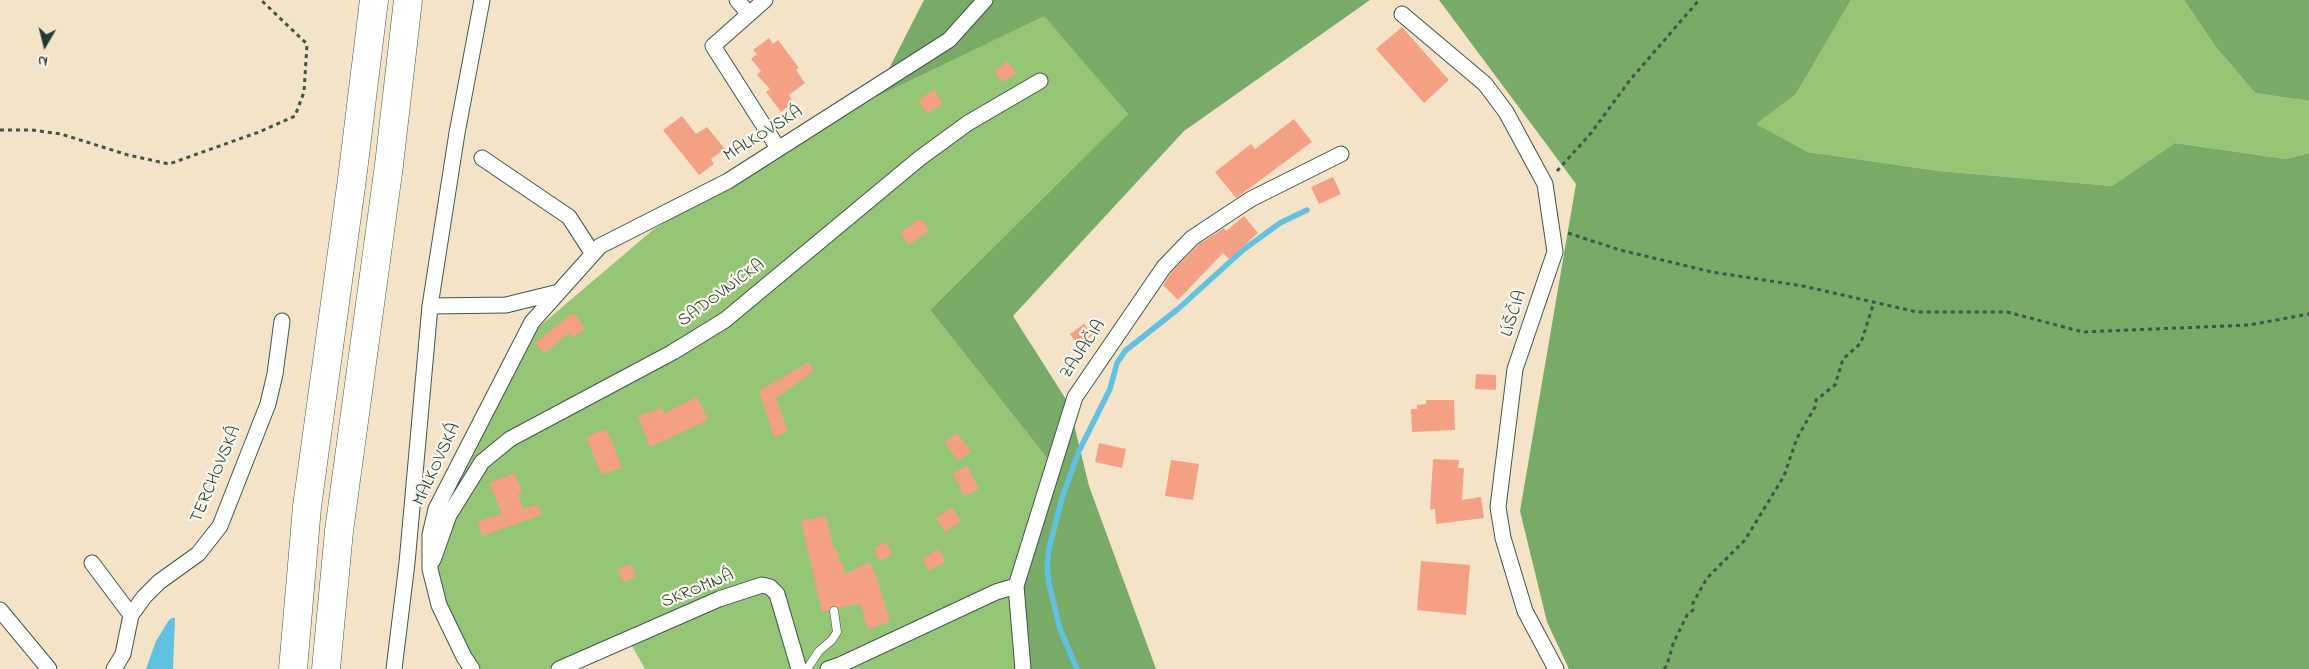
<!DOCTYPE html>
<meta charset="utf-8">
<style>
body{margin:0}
#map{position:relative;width:2309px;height:669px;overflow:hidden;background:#f4e3c7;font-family:"Indie Flower",sans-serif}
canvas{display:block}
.north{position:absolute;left:20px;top:20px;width:50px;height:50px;-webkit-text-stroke:4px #fbf7ec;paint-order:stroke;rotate:188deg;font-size:14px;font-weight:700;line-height:20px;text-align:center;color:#1f3d34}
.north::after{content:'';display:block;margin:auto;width:18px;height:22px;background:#1f3d34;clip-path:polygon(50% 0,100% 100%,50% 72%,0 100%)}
</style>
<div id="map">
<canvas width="2309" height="669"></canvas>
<div class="north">N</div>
</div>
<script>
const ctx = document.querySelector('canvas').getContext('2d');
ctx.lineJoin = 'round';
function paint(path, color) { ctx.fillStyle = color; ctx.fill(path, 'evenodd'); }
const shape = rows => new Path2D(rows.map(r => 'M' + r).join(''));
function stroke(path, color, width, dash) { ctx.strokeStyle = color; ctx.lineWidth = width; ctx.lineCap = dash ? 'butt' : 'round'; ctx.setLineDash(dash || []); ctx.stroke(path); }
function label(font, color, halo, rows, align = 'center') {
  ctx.font = font + ' "Indie Flower",sans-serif'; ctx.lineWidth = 4.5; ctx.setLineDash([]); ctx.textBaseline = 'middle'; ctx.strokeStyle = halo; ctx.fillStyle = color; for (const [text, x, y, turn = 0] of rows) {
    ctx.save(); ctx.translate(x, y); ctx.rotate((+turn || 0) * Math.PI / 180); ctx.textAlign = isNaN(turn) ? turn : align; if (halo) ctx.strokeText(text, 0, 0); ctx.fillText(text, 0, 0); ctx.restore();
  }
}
paint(shape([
 [1851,0,2184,0,2215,46,2255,93,2309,101,2309,153,2286,159,2175,143,2112,186,1939,171,1808,152,1755,124,1796,94],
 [1044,15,1128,114,930,310,1047,458,1032,508,1025,669,645,669,631,644,571,669,479,669,450,633,434,558,435,524,471,460,504,388,534,331,654,229,874,98]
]), '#94c676');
paint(shape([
 [924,0,1370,0,1184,131,1013,316,1069,404,1089,486,1156,669,1025,669,1016,617,1032,508,1047,458,930,310,1128,114,1044,16,874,98],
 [1439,0,1851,0,1796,94,1756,124,1808,152,1939,171,2112,186,2175,143,2286,159,2309,153,2309,669,1569,669,1547,622,1520,511,1576,184],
 [2184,0,2309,0,2309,101,2255,93,2215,46]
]), '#77ab67');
paint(shape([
 [172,618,175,618,173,669,146,669,156,641,169,620]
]), '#62c0e0');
stroke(shape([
 [1077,669,1060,629,1049,584,1047,566,1049,549,1062,498,1079,451,1110,389,1117,363,1125,351,1178,309,1243,250,1280,223,1307,210]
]), '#62c0e0', 5.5);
paint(shape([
 [1402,27,1449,80,1424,103,1376,49],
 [769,38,773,44,778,40,799,68,796,70,805,83,789,95,793,102,781,112,766,92,770,89,757,75,761,71,751,59,757,54,753,50],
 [1008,61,1016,74,1002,82,994,71],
 [934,90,943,104,927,114,918,100],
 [682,116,696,134,707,127,725,149,711,159,714,164,699,175,663,130],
 [1294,119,1312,142,1236,198,1215,172,1251,144,1255,149],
 [1333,177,1341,194,1319,204,1311,187],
 [1244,216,1258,233,1229,259,1223,253,1178,300,1163,285,1171,273,1198,245,1224,228,1226,231],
 [920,218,930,230,909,245,900,233],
 [571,314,575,314,585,330,572,338,569,333,544,354,535,343],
 [1084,324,1093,335,1078,345,1070,334],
 [809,362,814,371,776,398,788,432,774,437,759,391],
 [1476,374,1496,375,1496,390,1475,389],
 [697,397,708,420,650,447,638,416,662,408,664,413],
 [1426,400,1454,400,1455,430,1412,432,1411,409,1417,409,1417,405,1426,404],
 [607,429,622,468,601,474,586,437],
 [957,433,971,452,958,461,944,442],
 [1099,443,1126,449,1122,468,1095,462],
 [1433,459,1459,460,1458,468,1464,468,1462,500,1481,497,1484,518,1436,524,1435,509,1430,510],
 [1171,460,1199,464,1193,500,1165,496],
 [968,466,979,489,964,496,953,473],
 [515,473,522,492,518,494,523,509,538,504,542,515,482,536,478,521,502,514,489,483],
 [952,507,961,522,945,532,936,518],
 [826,516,834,549,836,548,840,562,842,562,845,574,869,562,877,578,890,622,868,629,860,603,839,608,833,606,829,610,822,612,801,521],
 [886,542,892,555,879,561,874,548],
 [938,549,946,561,929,571,922,559],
 [1421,561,1470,565,1466,615,1417,610],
 [632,564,636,577,623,582,618,569]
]), '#f4a084');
const service = shape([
 [807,669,819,651,832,640,837,632,834,611]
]);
const minor = shape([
 [737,0,749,14],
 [765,0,713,46,778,148],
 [1402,14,1485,84,1506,112,1545,184,1555,252,1515,369,1498,507,1503,538,1525,611,1556,669],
 [482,158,569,217,593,254],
 [430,306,506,305,559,292],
 [433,560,449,515,482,462,510,439,673,352,725,320,920,158,968,123,1040,81],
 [92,563,131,615],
 [0,610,49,669],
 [114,669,123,654,131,615,144,597,159,582,198,554,220,526,268,404,275,374,282,321],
 [394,669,407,563,430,306,457,133,482,0],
 [472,669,464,657,439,605,430,569,430,535,436,509,532,322,600,246,728,181,949,40,985,0],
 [559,669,719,599,762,585,770,587,777,594,799,669],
 [828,669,842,664,996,592,1016,586],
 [1023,669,1016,586,1075,397,1164,267,1192,238,1251,199,1341,154]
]);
const motorway = shape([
 [293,669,307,507,352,179,374,0],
 [326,669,339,531,389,165,408,0]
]);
stroke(service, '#3f564a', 9);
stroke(minor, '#3f564a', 17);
stroke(motorway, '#3f564a', 29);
stroke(shape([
 [0,130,32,130,61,134,128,155,169,164,259,132,295,116,304,92,307,44,261,0],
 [1557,171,1591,133,1630,80,1699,0],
 [1568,233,1620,250,1712,272,1803,286,1917,312,2007,312,2083,332,2249,325,2309,314],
 [1664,669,1667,665,1673,644,1687,615,1693,610,1693,603,1707,578,1745,540,1784,476,1797,438,1815,407,1816,400,1835,385,1843,359,1861,343,1874,302]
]), '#3f564a', 3, [4, 4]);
stroke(service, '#fff', 8);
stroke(minor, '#fff', 15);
stroke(motorway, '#fff', 28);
label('18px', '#1f3d34', '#fbf7ec', [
 ["MALKOVSKÁ",764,135,-32],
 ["SADOVNÍCKA",722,294,-36],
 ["LÍŠČIA",1515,314,-72],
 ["ZAJAČIA",1084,350,-56],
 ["MALKOVSKÁ",438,465,-65],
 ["TERCHOVSKÁ",217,475,-67],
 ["SKROMNÁ",698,590,-22]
]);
</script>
